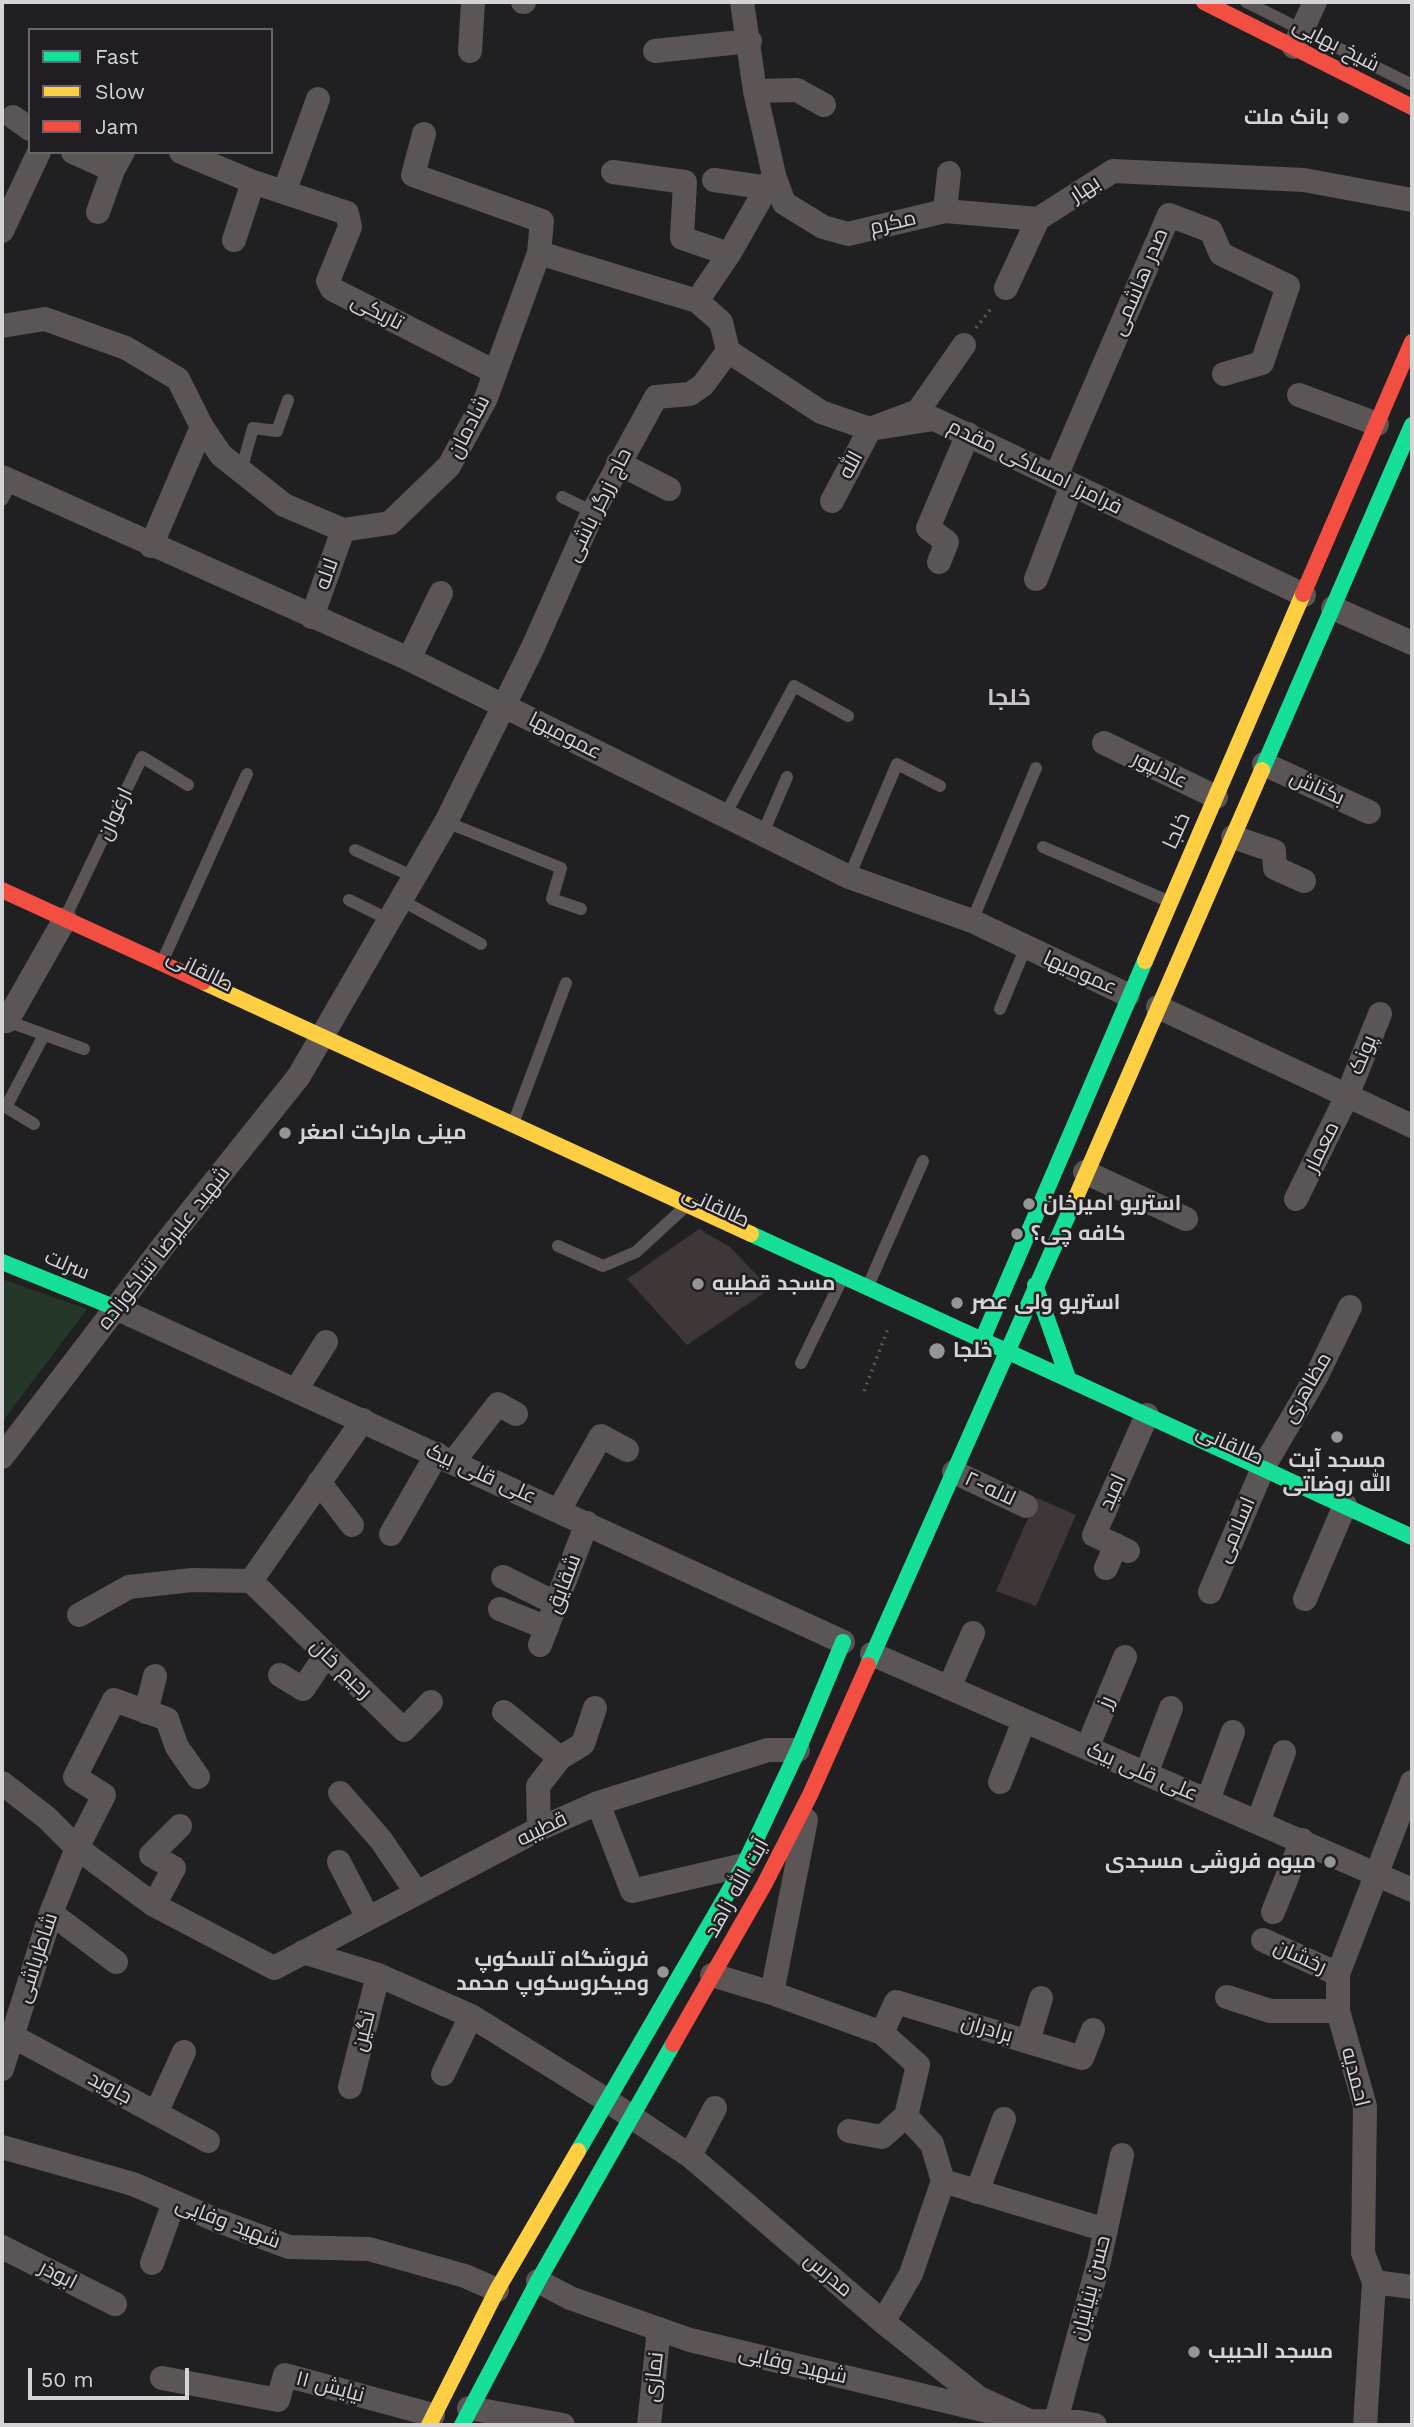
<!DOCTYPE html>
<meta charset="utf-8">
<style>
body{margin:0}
#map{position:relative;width:1414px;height:2427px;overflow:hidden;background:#201f21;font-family:"Work Sans",sans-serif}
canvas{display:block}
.frame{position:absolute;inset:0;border:4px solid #d4d3d6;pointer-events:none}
.legend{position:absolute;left:28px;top:28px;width:245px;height:126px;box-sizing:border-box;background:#201e22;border:2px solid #68666a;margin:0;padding:9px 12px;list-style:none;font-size:21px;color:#d4d3d6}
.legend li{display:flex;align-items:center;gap:14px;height:35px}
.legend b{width:35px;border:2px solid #68666a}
.scale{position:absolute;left:28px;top:2368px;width:161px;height:32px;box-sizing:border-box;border:4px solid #d4d3d6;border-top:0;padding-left:9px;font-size:21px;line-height:24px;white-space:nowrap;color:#d4d3d6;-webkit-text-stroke:5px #201e22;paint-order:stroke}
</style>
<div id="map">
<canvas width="1414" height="2427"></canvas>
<div class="frame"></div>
<ul class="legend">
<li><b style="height:9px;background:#16e098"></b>Fast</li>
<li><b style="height:9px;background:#ffcf43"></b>Slow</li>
<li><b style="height:9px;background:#f24e42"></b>Jam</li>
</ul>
<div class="scale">50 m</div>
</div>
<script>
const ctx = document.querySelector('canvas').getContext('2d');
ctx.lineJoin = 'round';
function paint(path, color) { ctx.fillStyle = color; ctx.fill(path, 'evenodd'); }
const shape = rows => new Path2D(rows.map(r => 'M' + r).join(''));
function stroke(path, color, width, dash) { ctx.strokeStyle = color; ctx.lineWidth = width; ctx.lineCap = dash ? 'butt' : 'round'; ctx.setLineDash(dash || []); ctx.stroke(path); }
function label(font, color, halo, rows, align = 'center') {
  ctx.font = font + ' "Work Sans",Cairo,sans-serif'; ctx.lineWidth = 5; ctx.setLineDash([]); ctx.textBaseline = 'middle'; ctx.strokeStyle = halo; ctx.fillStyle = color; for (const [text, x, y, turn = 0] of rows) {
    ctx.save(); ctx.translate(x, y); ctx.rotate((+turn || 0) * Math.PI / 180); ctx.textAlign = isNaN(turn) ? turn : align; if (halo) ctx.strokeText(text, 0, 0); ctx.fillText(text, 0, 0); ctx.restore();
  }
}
paint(shape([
 [2,1279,87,1309,2,1422]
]), '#253728');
paint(shape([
 [699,1229,730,1247,770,1289,687,1345,627,1279],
 [1037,1498,1076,1515,1036,1606,996,1591]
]), '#3f3737');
stroke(shape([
 [976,328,993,306],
 [864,1391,889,1326]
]), '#5b5757', 3.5, [2, 5]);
stroke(shape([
 [1246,2,1412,85],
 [241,471,253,428,277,431,288,400],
 [562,497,593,512],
 [2,500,12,482],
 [724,817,794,686,848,716],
 [446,822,561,868,552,899,581,909],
 [762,835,787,777],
 [1043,847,1168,901],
 [355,850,414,877],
 [849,877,897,764,940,786],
 [349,900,390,920],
 [401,900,481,944],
 [65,918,142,757,188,785],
 [972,921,1036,768],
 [162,962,247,774],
 [1000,1009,1025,949],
 [7,1021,84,1049],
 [34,1124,6,1107,44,1035],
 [513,1124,566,983],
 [558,1246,603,1266,636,1252,685,1207],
 [868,1286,923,1161],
 [801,1363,842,1279]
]), '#5b5555', 12);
stroke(shape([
 [523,2,524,2],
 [1294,47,1315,2],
 [470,51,473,2],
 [655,51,750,41],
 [755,91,797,90,824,105],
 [13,117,30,129],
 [73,152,113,170,123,152],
 [181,152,253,182,347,213,350,227,328,281,332,289,495,372],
 [613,172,685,182,682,238,729,254],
 [774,175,784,203,823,227,848,234,945,211,1038,219],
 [714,180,769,188],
 [285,190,318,99],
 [945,211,949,173],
 [98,212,113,170],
 [2,231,39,152],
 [234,240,253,182],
 [1006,288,1038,219,1113,171,1304,180,1412,200],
 [697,301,729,254,774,175,755,91,742,2],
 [2,326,45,319,126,348,178,379,202,427,221,455,284,505,343,530,390,523,449,466,486,398,539,253,542,221,413,175,424,134],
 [728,351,821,412,870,429,934,419,1304,595],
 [1299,395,1377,424],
 [618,463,669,489],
 [1056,476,1169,215,1211,231,1221,254,1288,286,1262,363,1224,374],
 [2,477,409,659,849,877,972,921,1128,995],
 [832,501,870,429,918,411,964,345],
 [151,546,202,427],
 [939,562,947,542,928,528,968,434],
 [1036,579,1072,485],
 [1333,608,1412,643],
 [312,617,343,530],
 [409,659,441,593],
 [1104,743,1216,797],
 [1264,764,1369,812],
 [1233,837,1274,851,1275,868,1304,881],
 [1158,1007,1412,1126],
 [2,1019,7,1021,65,919],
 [1085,1172,1186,1219],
 [1296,1199,1347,1096,1380,1014],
 [116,1308,843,1642],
 [296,1390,326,1342],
 [2,1457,164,1245,299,1076,446,822,533,647,593,512,656,397,690,394,703,385,728,351,721,322,697,301,539,253],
 [454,1461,498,1404,516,1414],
 [954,1472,1026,1506],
 [319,1482,352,1525],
 [559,1510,601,1436,627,1450],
 [391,1534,437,1454],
 [1128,1551,1094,1535,1147,1415],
 [1106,1568,1116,1545],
 [503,1577,557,1604],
 [251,1581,363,1420],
 [1210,1592,1263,1468,1316,1377,1350,1307],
 [1305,1599,1345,1505],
 [500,1609,547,1628],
 [79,1615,129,1587,192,1580,251,1581,404,1730,431,1702],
 [540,1645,587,1523],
 [872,1654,1412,1890],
 [280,1675,303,1689,326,1655],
 [949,1688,973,1633],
 [146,1712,155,1676],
 [504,1712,560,1758],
 [1087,1748,1125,1657],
 [1146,1774,1171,1708],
 [1000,1782,1024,1721],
 [2,1783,47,1818,77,1848,154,1905,274,1968,539,1829,598,1803,768,1750,798,1750],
 [340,1793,381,1840,417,1893],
 [1208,1800,1233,1732],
 [598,1803,632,1891,744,1865],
 [1258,1822,1284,1752],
 [539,1829,538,1786,560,1758,583,1744,595,1708],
 [339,1862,368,1918],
 [154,1905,174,1868,151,1855,180,1826],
 [1273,1912,1302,1840],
 [51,1913,116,1962],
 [1263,1940,1338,1974],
 [303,1952,378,1975,471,2016,608,2101,690,2156,883,2322,979,2398,1029,2421,1028,2425],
 [712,1975,772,1993,806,1820],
 [772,1993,882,2033,918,2065,906,2116,932,2144,943,2181,911,2274,883,2322],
 [1227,1997,1270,2011,1338,2011],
 [882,2033,896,2002,1082,2058,1093,2030],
 [12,2036,208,2141],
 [1028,2041,1041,1998],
 [2,2069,51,1913,77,1848,104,1795,75,1777,114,1700,167,1719,177,1747,198,1777],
 [443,2074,471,2016],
 [350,2087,378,1975],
 [156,2113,184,2052],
 [849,2131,882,2137,906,2116],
 [2,2147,133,2184,216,2220,289,2247,369,2249,465,2276,497,2290],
 [690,2156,715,2108],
 [943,2181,1106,2230],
 [977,2192,1004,2119],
 [2,2247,115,2304],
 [152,2263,174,2202],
 [538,2281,570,2298,690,2340,1029,2421,1079,2422,1095,2425],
 [1374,2282,1412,2287],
 [162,2378,278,2400,285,2375,433,2415],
 [469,2408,563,2425],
 [1056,2420,1099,2261,1122,2155],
 [649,2425,659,2329],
 [1365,2425,1374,2282,1363,2253,1365,2106,1338,2011,1338,1974,1412,1782]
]), '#5b5555', 24);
stroke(shape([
 [1262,770,1412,425],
 [751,1234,1412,1537],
 [2,1262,116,1308],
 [1035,1285,1068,1378],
 [983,1338,1145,961],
 [868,1665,1073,1204],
 [578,2151,744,1865,798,1750,843,1642],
 [462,2425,538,2281,673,2044]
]), '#16e098', 16);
stroke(shape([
 [1145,961,1303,594],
 [203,982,751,1234],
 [1073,1204,1262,770],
 [429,2425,497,2290,578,2151]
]), '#ffcf43', 16);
stroke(shape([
 [1204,2,1412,107],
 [1303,594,1412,342],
 [2,890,203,982],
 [673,2044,764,1885,810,1795,868,1665]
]), '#f24e42', 16);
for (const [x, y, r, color] of [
 [1343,118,7,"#959497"],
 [285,1133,7,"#959497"],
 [1029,1204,7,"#959497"],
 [1017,1234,7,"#959497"],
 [698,1284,7,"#959497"],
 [957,1303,7,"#959497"],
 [937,1351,9,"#959497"],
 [1337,1437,7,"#959497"],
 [1330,1862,7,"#959497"],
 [663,1972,7,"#959497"],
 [1194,2352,7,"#959497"]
]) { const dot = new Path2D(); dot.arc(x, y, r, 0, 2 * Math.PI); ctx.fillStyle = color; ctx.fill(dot); stroke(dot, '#201e22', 2.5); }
label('21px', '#d4d3d6', '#201e22', [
 ["شیخ بهایی",1336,45,27],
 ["بهار",1085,189,-33],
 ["مکرم",893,223,-13],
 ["صدر هاشمی",1140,282,-67],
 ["تاریکی",377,312,27],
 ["شادمان",469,427,-63],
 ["الله",851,465,-62],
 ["فرامرز امساکی مقدم",1035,467,26],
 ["حاج زرگر باشی",599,505,-64],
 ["لاله",327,574,-70],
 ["عمومیها",565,736,27],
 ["عادلپور",1160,770,26],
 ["بکتاش",1317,788,24],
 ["ارغوان",115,814,-65],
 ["خلجا",1177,831,-66],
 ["طالقانی",200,971,26],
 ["عمومیها",1080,973,24],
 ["پونک",1363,1055,-68],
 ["معمار",1322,1147,-64],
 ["طالقانی",716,1207,25],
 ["شهید علیرضا تنباکوزاده",164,1248,-52],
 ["سرلت",67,1265,23],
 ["مظاهری",1307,1388,-60],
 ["طالقانی",1230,1445,24],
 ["علی قلی بیک",481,1474,24],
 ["۲-لاله",990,1489,25],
 ["امید",1113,1492,-66],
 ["اسلامی",1236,1530,-67],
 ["شقایق",564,1584,-69],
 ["رحیم خان",341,1669,44],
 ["رز",1106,1702,-67],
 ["علی قلی بیک",1142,1772,23],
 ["قطیبه",542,1829,-26],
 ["آیت الله زاهد",737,1888,-61],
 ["رخشان",1300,1957,24],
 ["شاطرباشی",37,1958,-72],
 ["برادران",987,2029,16],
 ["نگین",364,2031,-76],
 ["احمدیه",1355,2077,76],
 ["جاوید",110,2088,28],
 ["شهید وفایی",228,2223,21],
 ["ابوذر",58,2275,27],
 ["مدرس",828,2275,40],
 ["حسن بنیانیان",1091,2288,-76],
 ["شهید وفایی",793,2365,13],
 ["نمازی",654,2377,-84],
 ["نیایش ۱۱",330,2387,15]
]);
label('bold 21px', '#d4d3d6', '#201e22', [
 ["بانک ملت",1329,118,"right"],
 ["مینی مارکت اصغر",299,1133],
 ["استریو امیرخان",1043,1204],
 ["کافه چی؟",1031,1234],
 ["مسجد قطبیه",712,1284],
 ["استریو ولی عصر",971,1303],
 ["خلجا",953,1351],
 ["مسجد آیت",1337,1461,"center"],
 ["الله روضاتی",1337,1485,"center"],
 ["میوه فروشی مسجدی",1316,1862,"right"],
 ["فروشگاه تلسکوپ",649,1960,"right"],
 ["ومیکروسکوپ محمد",649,1984,"right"],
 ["مسجد الحبیب",1208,2352]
], 'left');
label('bold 23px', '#c8c5ca', '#201e22', [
 ["خلجا",1009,698]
]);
</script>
